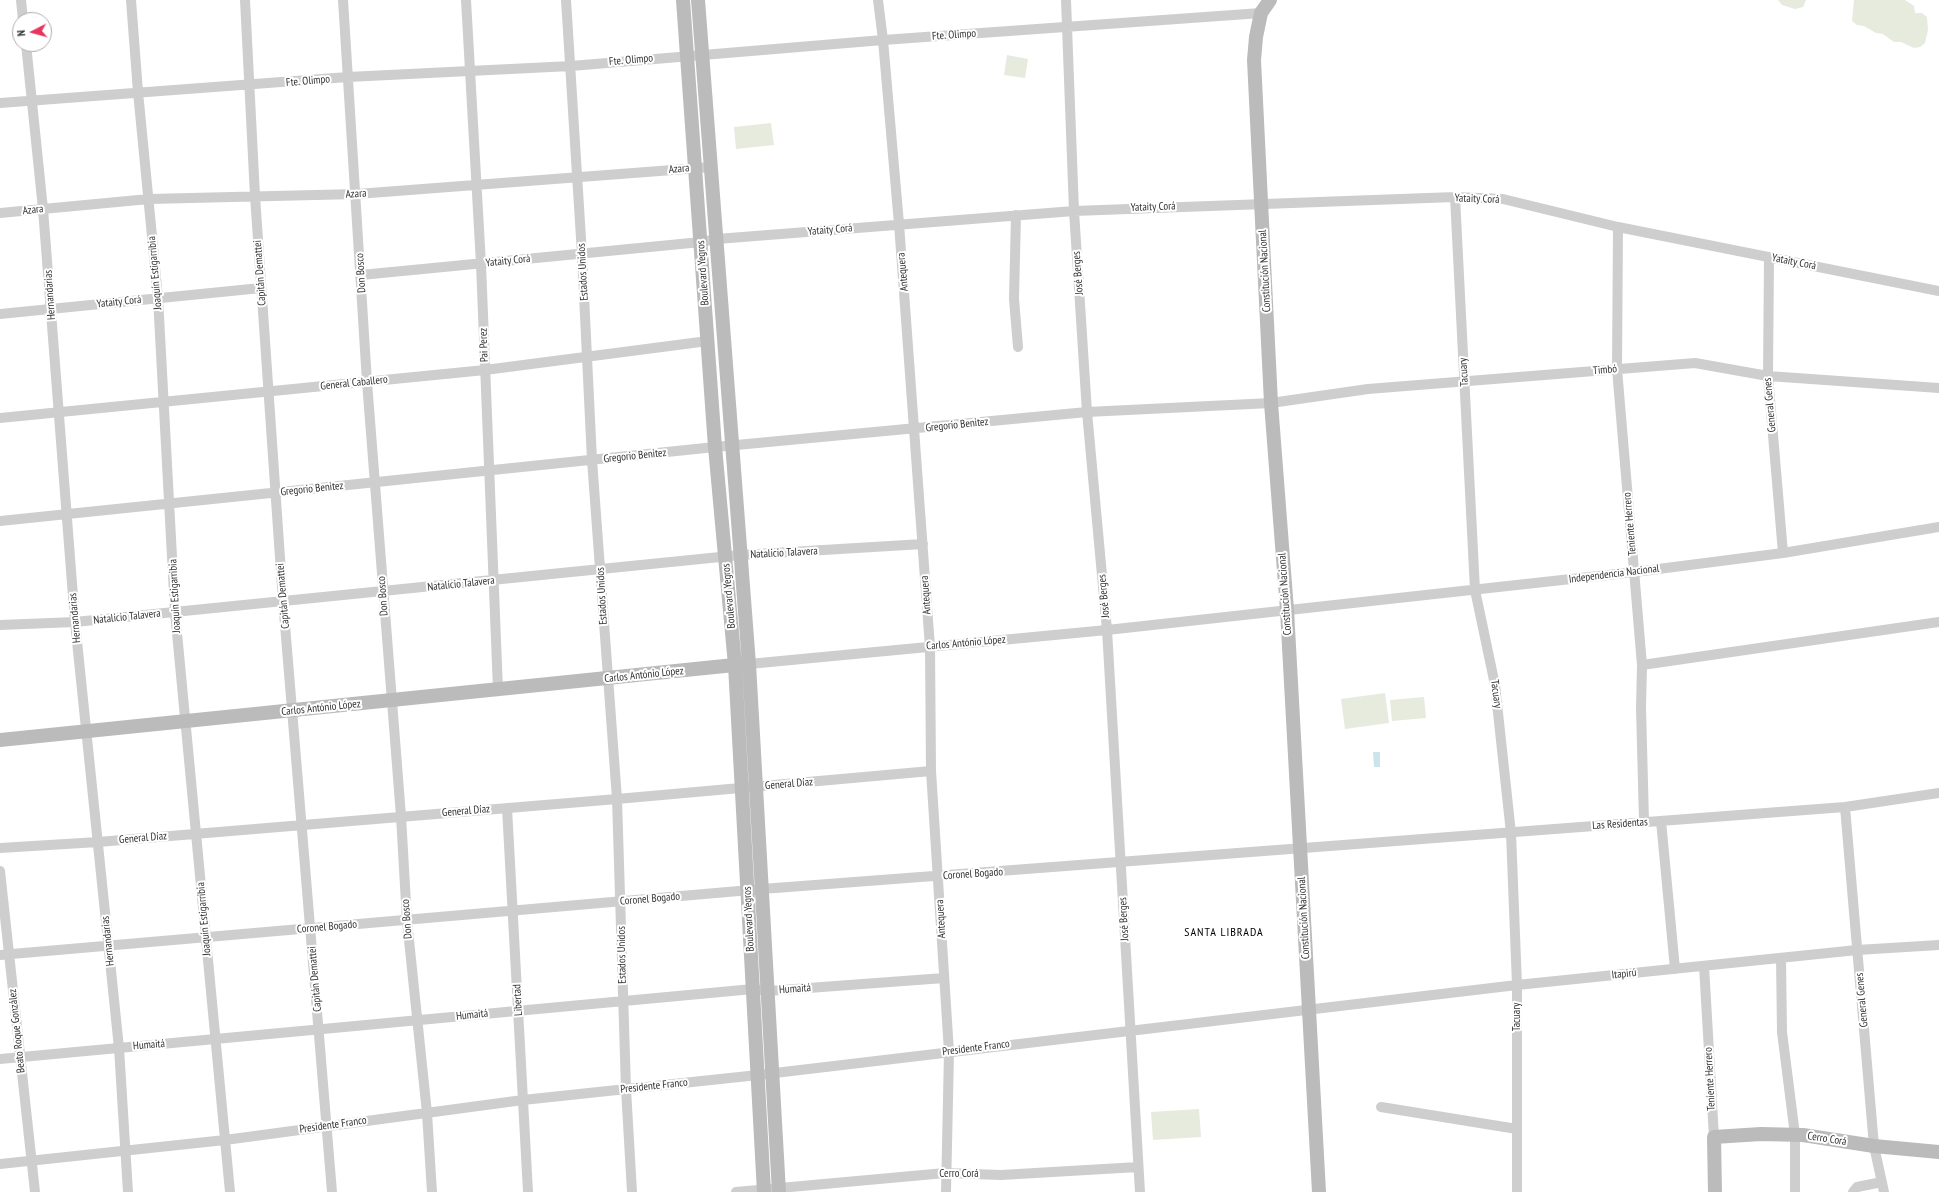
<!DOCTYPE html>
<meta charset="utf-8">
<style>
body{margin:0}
#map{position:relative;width:1939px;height:1192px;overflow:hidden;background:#fff;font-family:"PT Sans Narrow",sans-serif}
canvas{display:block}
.north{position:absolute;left:12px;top:12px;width:40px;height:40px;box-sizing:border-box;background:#fff;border:1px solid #adadad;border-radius:50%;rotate:264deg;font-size:11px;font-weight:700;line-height:16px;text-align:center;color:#313131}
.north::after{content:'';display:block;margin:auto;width:14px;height:18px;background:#e7355c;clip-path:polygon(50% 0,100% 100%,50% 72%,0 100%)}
</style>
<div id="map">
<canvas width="1939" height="1192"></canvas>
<div class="north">N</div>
</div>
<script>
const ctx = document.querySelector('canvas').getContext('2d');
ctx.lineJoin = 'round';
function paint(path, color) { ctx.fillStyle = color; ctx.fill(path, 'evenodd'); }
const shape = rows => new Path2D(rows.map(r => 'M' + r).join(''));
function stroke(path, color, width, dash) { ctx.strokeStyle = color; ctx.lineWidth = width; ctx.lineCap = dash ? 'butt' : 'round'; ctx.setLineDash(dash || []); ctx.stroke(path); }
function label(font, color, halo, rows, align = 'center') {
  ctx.font = font + ' "PT Sans Narrow",sans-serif'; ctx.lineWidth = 4; ctx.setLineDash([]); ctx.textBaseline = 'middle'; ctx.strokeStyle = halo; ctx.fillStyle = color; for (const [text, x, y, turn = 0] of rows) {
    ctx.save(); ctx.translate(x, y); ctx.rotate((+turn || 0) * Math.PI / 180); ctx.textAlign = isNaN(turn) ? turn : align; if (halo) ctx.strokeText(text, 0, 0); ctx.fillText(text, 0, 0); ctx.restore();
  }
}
paint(shape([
 [1778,0,1806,0,1803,7,1795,9,1782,5],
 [1854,0,1905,0,1914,6,1915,13,1922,13,1927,17,1928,30,1925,43,1920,47,1914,48,1901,42,1894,42,1883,34,1876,33,1864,26,1857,25,1852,21],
 [1007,55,1028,59,1025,78,1004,75],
 [771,123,774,145,736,149,734,127],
 [1385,693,1389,723,1345,729,1341,699],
 [1424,697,1426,718,1392,721,1390,700],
 [1199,1109,1201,1137,1153,1140,1151,1112]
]), '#e6ebdd');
paint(shape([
 [1373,752,1380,752,1380,767,1374,767]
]), '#cce5ed');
stroke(shape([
 [21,0,23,20],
 [131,0,138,92,158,298,175,612,230,1192],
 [245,0,255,196,283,601,332,1192],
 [343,0,367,382,401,816,407,921,427,1113,432,1192],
 [466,0,481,264,498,690],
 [566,0,582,254,592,460,617,799,626,1089,632,1192],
 [878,0,883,40,899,224,930,647,931,771,949,1052,946,1192],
 [1066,0,1074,211,1087,412,1107,630,1140,1192],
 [26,44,43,209,75,622,119,1048,128,1192],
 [0,103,348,77,571,66,883,40,1261,13],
 [1455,197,1475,590,1495,685,1511,833,1517,985,1517,1192],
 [0,213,149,199,357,194,712,167],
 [1016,215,1014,299,1018,347],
 [1618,227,1617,369,1642,665,1641,708,1644,821],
 [1769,257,1768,376,1783,553],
 [361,275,701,242,717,239,1074,211,1455,197,1503,199,1618,227,1939,291],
 [0,314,261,288],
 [0,418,485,370,708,341],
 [0,521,715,447,1087,412,1271,403,1368,389,1695,363,1768,376,1939,388],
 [0,625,75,622,740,555,923,544],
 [749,664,1107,630,1635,572,1783,553,1939,527],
 [1642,665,1939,622],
 [1845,807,1874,1146,1884,1192],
 [507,808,528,1192],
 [1661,821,1675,969],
 [0,848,98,842,617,799,931,771],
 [0,871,35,1192],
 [0,955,762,889,1845,807,1939,793],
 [1781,958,1782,1032,1795,1135,1795,1192],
 [1704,966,1714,1137],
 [0,1059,753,989,768,991,944,978],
 [1381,1107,1517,1129],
 [0,1164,225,1140,523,1100,758,1075,1517,985,1857,950,1939,945],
 [736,1192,945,1173,1001,1175,1138,1167],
 [1853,1192,1857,1187,1882,1182]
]), '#cecece', 10);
stroke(shape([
 [683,0,715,447,735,665,764,1192],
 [698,0,749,664,779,1192],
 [1270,0,1261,13,1256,37,1254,60,1271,403,1287,610,1319,1192],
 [0,740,744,664],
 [1715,1192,1714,1137,1761,1134,1803,1135,1874,1146,1939,1152]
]), '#bbb', 14);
label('11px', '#313131', '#fff', [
 ["Fte. Olimpo",954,35,-4],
 ["Fte. Olimpo",631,60,-5],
 ["Fte. Olimpo",308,81,-5],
 ["Azara",679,169,-5],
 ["Azara",356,194,-3],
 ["Yataity Corá",1477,199,2],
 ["Yataity Corá",1153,207,-2],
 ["Azara",33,210,-6],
 ["Yataity Corá",830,230,-5],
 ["Yataity Corá",508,261,-6],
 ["Yataity Corá",1794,262,11],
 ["Constitución Nacional",1265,271,-93],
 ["Estados Unidos",583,272,-93],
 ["Antequera",903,272,-95],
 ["Joaquín Estigarribia",155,273,-95],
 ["Capitán Demattei",260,273,-94],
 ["Don Bosco",361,273,-93],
 ["Boulevard Yegros",703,273,-94],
 ["José Berges",1078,273,-94],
 ["Hernandarias",50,295,-94],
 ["Yataity Corá",119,302,-6],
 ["Pai Perez",484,345,-92],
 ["Timbó",1605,370,-5],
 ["Tacuary",1464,372,-93],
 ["General Caballero",354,383,-6],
 ["General Genes",1770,405,-95],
 ["Gregorio Benitez",957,425,-6],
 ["Gregorio Benitez",635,456,-6],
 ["Gregorio Benitez",312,489,-6],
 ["Teniente Herrero",1630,524,-95],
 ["Natalicio Talavera",784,553,-3],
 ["Independencia Nacional",1614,574,-7],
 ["Natalicio Talavera",461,584,-6],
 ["Constitución Nacional",1285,594,-94],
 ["Antequera",926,595,-94],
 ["Joaquín Estigarribia",175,596,-93],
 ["Capitán Demattei",283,596,-95],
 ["Don Bosco",383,596,-94],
 ["Estados Unidos",602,596,-93],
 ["Boulevard Yegros",729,596,-95],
 ["José Berges",1104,596,-95],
 ["Natalicio Talavera",127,617,-6],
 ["Hernandarias",75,618,-95],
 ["Carlos António López",966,643,-5],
 ["Carlos António López",644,675,-6],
 ["Tacuary",1496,694,82],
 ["Carlos António López",321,708,-6],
 ["General Díaz",789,784,-5],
 ["General Díaz",466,811,-5],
 ["Las Residentas",1620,824,-4],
 ["General Díaz",143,838,-5],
 ["Coronel Bogado",973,874,-4],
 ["Coronel Bogado",650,899,-5],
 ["Constitución Nacional",1304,918,-93],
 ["Joaquín Estigarribia",204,919,-95],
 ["Don Bosco",407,919,-94],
 ["Boulevard Yegros",749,919,-93],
 ["Antequera",941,919,-93],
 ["José Berges",1124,919,-93],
 ["Coronel Bogado",327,927,-5],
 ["Hernandarias",108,941,-96],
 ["Estados Unidos",622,955,-91],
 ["Itapirú",1624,974,-6],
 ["Capitán Demattei",315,979,-95],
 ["Humaitá",795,989,-4],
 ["Libertad",518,1000,-93],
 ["General Genes",1862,1000,-95],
 ["Humaitá",472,1015,-6],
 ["Tacuary",1517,1017,-90],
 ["Beato Roque González",17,1031,-96],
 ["Humaitá",149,1045,-5],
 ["Presidente Franco",976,1048,-7],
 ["Teniente Herrero",1710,1079,-93],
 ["Presidente Franco",654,1086,-6],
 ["Presidente Franco",333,1125,-8],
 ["Cerro Corá",1827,1139,9],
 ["Cerro Corá",959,1174]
]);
ctx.letterSpacing = '1px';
label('12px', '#000', '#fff', [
 ["SANTA LIBRADA",1224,933]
]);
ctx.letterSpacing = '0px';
</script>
